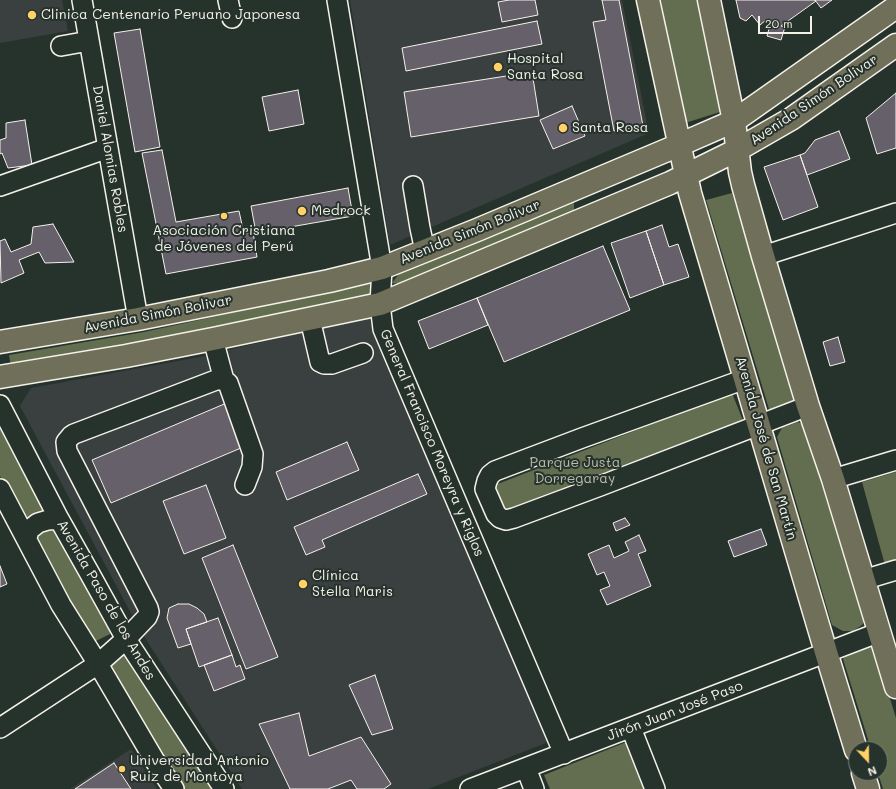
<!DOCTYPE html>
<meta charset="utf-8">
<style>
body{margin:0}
#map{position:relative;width:896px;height:789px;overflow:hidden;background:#26332d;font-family:Mali,sans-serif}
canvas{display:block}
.north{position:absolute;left:848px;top:741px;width:40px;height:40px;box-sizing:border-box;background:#26332d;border:1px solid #787f78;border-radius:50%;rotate:158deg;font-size:11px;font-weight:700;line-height:16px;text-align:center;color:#f4f1e8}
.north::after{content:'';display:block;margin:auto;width:14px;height:18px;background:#ffd166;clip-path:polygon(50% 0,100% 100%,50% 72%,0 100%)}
.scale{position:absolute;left:758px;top:16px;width:54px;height:18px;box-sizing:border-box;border:2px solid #f4f1e8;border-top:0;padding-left:5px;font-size:12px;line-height:14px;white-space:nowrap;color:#f4f1e8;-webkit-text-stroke:3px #26332d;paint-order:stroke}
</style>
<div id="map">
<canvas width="896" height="789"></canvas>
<div class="north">N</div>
<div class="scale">20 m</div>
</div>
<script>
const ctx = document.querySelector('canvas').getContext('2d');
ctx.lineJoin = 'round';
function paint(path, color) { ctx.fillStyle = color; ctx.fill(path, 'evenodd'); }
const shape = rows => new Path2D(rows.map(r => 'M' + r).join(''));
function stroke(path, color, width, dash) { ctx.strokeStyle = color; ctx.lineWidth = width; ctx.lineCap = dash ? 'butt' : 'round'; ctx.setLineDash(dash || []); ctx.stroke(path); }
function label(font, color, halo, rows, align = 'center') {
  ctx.font = font + ' Mali,sans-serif'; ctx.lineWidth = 4; ctx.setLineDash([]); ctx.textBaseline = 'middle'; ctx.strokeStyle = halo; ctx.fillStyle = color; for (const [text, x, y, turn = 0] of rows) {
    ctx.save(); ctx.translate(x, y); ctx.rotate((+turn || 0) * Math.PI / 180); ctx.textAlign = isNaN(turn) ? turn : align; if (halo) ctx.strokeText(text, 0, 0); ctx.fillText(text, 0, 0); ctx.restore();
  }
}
paint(shape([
 [0,0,62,0,68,31,0,43],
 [350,0,622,0,649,133,390,245],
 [369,317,383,329,553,730,546,743,428,789,242,789,140,630,20,406,31,388,205,356,215,366,224,364,228,350],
 [131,749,157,789,70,789]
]), '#39403f');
paint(shape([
 [653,0,703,0,726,110,679,125],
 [732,193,745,236,754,244,799,399,776,415,769,409,706,200],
 [574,201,574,213,399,284,392,283,401,271],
 [378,281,375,293,147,342,11,366,9,355,144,332],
 [732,393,744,423,506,515,495,485],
 [0,421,111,628,110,634,96,641,91,639,31,534,0,476],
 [798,422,807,426,866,618,862,625,853,631,843,631,832,625,777,437,782,428],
 [896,472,896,562,885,565,862,482],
 [870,646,875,650,896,718,896,789,883,789,878,773,880,773,880,749,871,749,843,659,848,652],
 [126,653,213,789,183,789,142,723,109,663],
 [629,741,646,789,550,789,544,775]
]), '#626e4f');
const building = shape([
 [509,0,535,0,538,15,502,22,498,2,509,0],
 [602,0,619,0,643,126,614,131,593,22,606,20,602,0],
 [736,0,815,0,816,1,781,26,785,27,781,40,767,36,770,25,766,20,760,25,752,15,746,21,740,18,736,0],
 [815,0,832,0,821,8,815,0],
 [537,21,542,44,406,71,402,48,537,21],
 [140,29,160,147,135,152,114,33,140,29],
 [532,72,539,116,411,137,404,92,532,72],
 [298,90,304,124,269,131,262,97,298,90],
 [896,93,896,148,877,154,866,118,896,93],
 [572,106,585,136,553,149,540,120,572,106],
 [25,120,32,165,8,168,2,153,0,154,0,140,6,138,6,123,25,120],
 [839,131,850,159,807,175,800,155,805,153,815,140,839,131],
 [162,150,176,222,239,211,244,234,253,232,257,257,166,274,142,153,162,150],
 [800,155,818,207,783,220,764,167,800,155],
 [348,188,353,216,256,233,251,206,348,188],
 [53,224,74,262,45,263,39,252,19,260,24,273,1,283,0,241,5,239,11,252,31,244,33,227,53,224],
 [662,225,669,247,678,244,689,277,664,285,646,231,662,225],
 [646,231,664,285,630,298,611,243,646,231],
 [603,246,630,310,504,362,477,298,603,246],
 [477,298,488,325,429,349,418,321,477,298],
 [838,337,845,362,830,366,823,342,838,337],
 [229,402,248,445,111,503,92,460,229,402],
 [347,442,359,470,287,500,276,472,347,442],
 [418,474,427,494,322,540,325,547,306,555,294,527,418,474],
 [206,485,226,538,184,554,163,501,206,485],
 [625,518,630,525,616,531,613,523,625,518],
 [761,529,767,545,734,557,728,541,761,529],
 [639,535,646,551,638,554,651,586,607,605,600,590,610,586,604,572,597,575,588,554,609,545,614,558,629,551,625,542,639,535],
 [233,545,278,657,246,669,202,558,233,545],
 [0,566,7,584,0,587,0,566],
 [178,604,189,604,197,608,204,614,207,622,186,629,191,644,178,648,167,618,169,608,178,604],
 [218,618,232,655,199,667,186,629,218,618],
 [232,655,236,667,240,665,245,679,214,691,204,665,232,655],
 [375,675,393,729,372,735,349,685,375,675],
 [299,713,309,756,361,737,391,784,384,789,357,789,351,780,328,789,290,789,259,724,299,713],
 [114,763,131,789,75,789,114,763]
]);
paint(building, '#66606a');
stroke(building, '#f4f1e8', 1);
const minor = shape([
 [82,0,138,319],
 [228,0,232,18],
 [337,0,382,268,380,304,383,329,564,754],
 [61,46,89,41],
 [0,186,108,148],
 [413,186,420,228,425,251],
 [763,256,896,213],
 [310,319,320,362,324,364,332,364,363,353],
 [213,339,224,380],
 [745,379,582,438,495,471,490,475,487,481,485,489,496,514,500,518,506,520,514,518,600,486,808,406],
 [0,405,59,519,90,574,126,639,224,789],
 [833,479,896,460],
 [0,489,61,605,98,664,155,761,174,789],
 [27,538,29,530,38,523,48,520,59,519],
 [863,580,896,570],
 [0,728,98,664,126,639,147,617,149,612,148,608,67,451,66,442,71,436,74,434,216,380,224,380,228,383,253,454,252,467,245,485],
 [631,728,655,789],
 [526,768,534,789],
 [470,789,880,632]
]);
const major = shape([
 [648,0,690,193,826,652,856,750],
 [709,0,734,121,740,172,743,185,763,256,808,406,833,479,896,687],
 [0,342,138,319,329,281,382,268,477,230,679,145,734,121,896,7],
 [0,377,126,356,213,339,380,304,670,183,737,150,791,119,896,45],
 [863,773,868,789]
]);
stroke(minor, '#f4f1e8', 22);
stroke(major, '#f4f1e8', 25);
stroke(minor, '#26332d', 19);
stroke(major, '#706f59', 22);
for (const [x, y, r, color] of [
 [32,15,5,"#ffd166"],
 [498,67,5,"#ffd166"],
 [563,128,5,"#ffd166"],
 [302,211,5,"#ffd166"],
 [224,216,4,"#ffd166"],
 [303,584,5,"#ffd166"],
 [122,769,4,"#ffd166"]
]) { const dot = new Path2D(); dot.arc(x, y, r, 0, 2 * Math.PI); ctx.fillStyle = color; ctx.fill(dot); stroke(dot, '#26332d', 1.5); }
label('14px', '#f4f1e8', '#26332d', [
 ["Clinica Centenario Peruano Japonesa",41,15],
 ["Hospital",507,59],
 ["Santa Rosa",507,75],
 ["Santa Rosa",572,128],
 ["Medrock",311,211],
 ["Asociación Cristiana",224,231,"center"],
 ["de Jóvenes del Perú",224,247,"center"],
 ["Clínica",312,576],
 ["Stella Maris",312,592],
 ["Universidad Antonio",130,761],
 ["Ruiz de Montoya",130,777]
], 'left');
label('14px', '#f4f1e8', '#26332d', [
 ["Avenida Simón Bolivar",814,100,-34],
 ["Daniel Alomias Robles",110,159,80],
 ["Avenida Simón Bolivar",470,232,-22],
 ["Avenida Simón Bolivar",158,314,-11],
 ["General Francisco Moreyra y Riglos",432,443,67],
 ["Avenida José de San Martín",766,448,74],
 ["Avenida Paso de los Andes",106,600,60],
 ["Jirón Juan José Paso",675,711,-21]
]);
label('14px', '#babdab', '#26332d', [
 ["Parque Justa",575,463],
 ["Dorregaray",575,479]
]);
</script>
